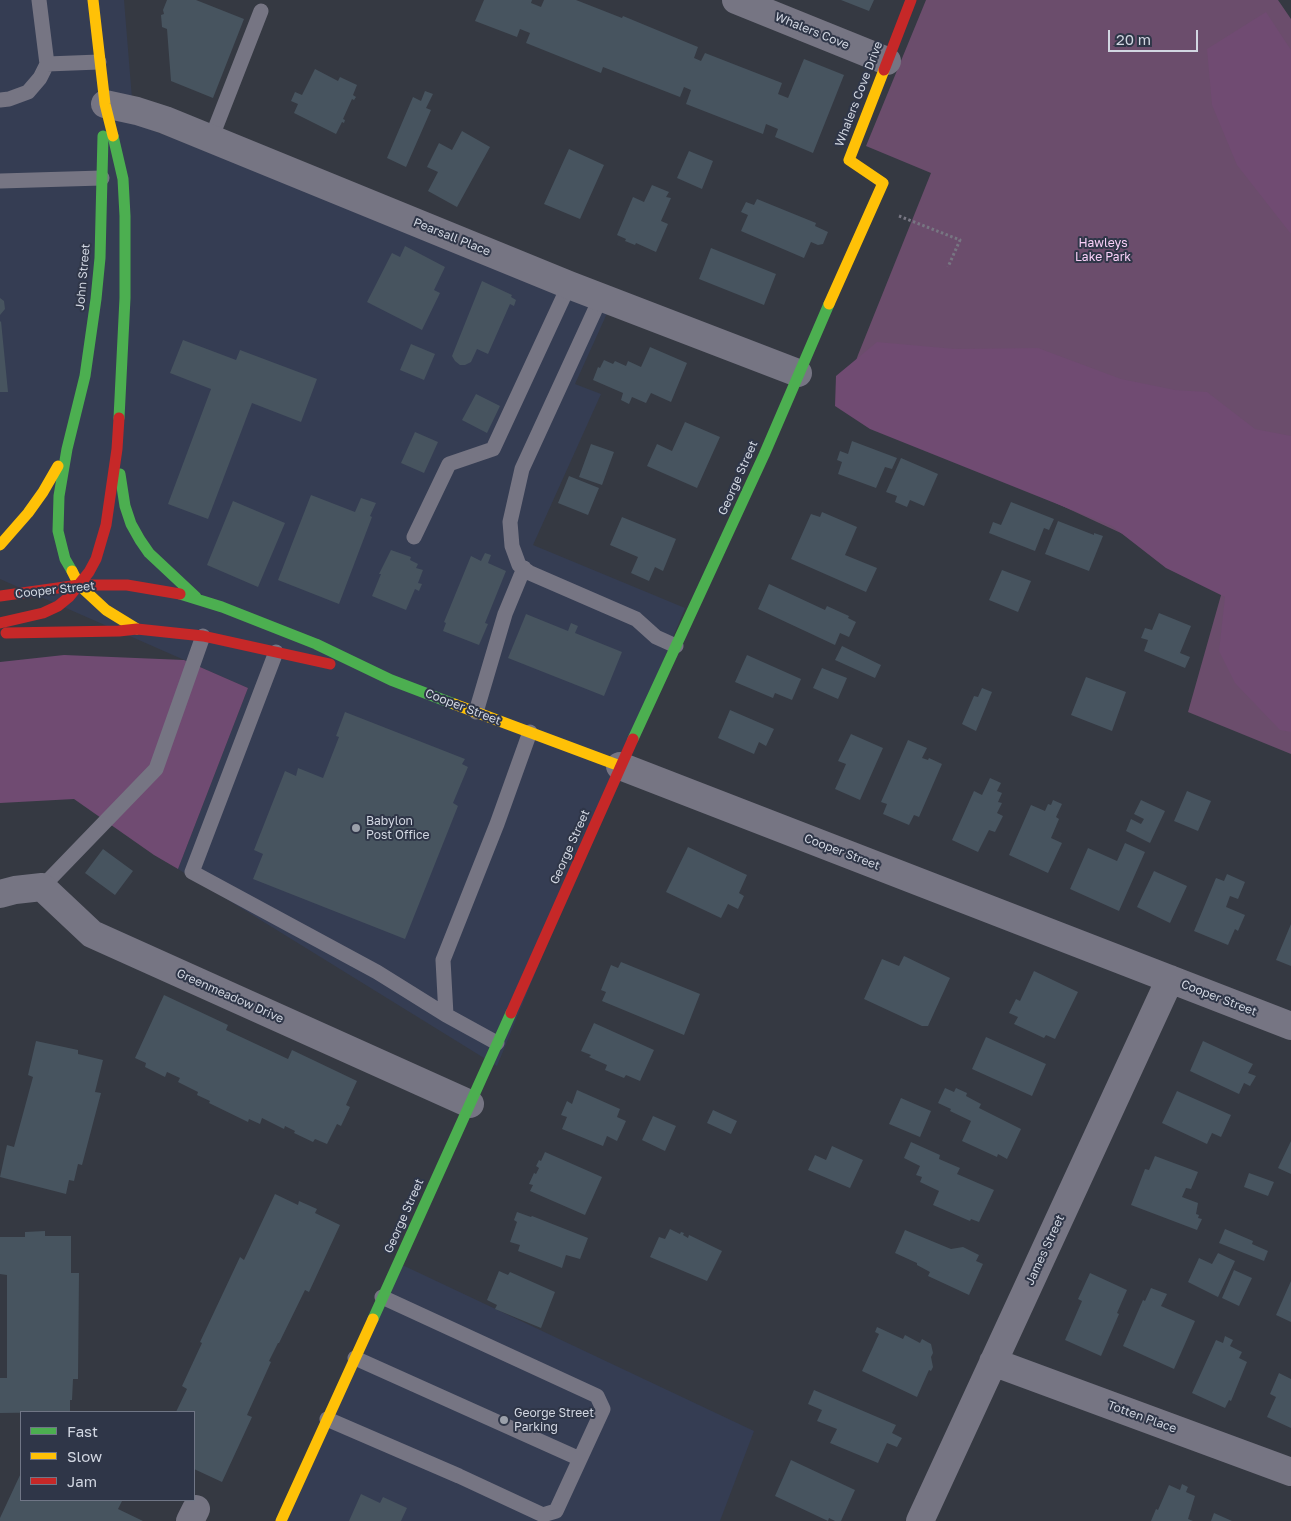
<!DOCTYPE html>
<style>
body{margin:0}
#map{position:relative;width:1291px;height:1521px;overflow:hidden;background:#353942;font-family:"Golos Text",sans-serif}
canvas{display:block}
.legend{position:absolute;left:20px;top:1411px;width:175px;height:90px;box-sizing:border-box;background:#2f3648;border:1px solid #707686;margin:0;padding:6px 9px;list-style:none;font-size:15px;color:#d2d7e2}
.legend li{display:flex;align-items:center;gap:10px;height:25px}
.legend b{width:25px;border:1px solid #707686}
.scale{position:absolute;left:1108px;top:30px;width:90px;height:22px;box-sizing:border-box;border:2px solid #d2d7e2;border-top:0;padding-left:6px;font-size:15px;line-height:18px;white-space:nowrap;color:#d2d7e2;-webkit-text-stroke:4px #2f3648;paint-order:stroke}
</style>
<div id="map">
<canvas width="1291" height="1521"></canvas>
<ul class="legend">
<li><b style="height:6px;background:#4caf50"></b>Fast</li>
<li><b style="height:6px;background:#ffc107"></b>Slow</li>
<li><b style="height:6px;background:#c62828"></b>Jam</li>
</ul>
<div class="scale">20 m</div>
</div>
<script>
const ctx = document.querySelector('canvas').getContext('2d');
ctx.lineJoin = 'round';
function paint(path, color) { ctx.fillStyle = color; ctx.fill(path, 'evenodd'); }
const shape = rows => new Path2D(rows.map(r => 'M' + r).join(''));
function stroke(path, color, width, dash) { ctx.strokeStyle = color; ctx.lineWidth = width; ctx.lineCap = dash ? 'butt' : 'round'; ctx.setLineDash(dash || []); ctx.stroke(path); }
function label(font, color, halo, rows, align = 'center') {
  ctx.font = font + ' "Golos Text",sans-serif'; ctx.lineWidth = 4; ctx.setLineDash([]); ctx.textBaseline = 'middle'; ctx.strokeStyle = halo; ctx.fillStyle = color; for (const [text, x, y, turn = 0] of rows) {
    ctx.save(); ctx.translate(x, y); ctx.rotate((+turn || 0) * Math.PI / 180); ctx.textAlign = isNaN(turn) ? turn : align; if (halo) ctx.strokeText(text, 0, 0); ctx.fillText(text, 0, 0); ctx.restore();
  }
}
paint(shape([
 [0,0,124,0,134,123,609,309,575,384,601,394,533,545,685,608,497,1066,178,869,248,688,0,579],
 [396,1262,754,1431,720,1521,279,1521]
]), '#353d53');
paint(shape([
 [926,0,1278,0,1291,19,1291,754,1188,712,1225,581,841,404,858,355,931,173,866,146]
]), '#6b4d6c');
paint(shape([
 [1266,12,1291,50,1291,234,1237,165,1212,105,1207,49],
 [877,342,955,349,1038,348,1121,379,1175,390,1207,392,1255,429,1291,436,1291,732,1280,730,1235,683,1219,651,1225,597,1166,568,1112,526,870,429,835,406,836,376],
 [64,655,184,660,248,688,178,869,154,855,74,799,0,803,0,662]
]), '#704b72');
paint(shape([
 [167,0,196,0,244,19,213,98,171,81,167,29,162,27,161,15,164,14,163,10],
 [484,0,532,0,531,3,541,7,544,0,576,0,622,18,623,16,698,47,694,58,701,61,705,53,782,83,778,94,788,98,804,59,844,75,813,153,775,137,778,129,766,124,763,134,686,104,691,90,684,87,680,97,603,67,601,73,526,43,530,33,520,29,517,37,475,21],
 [841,0,874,0,869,11],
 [315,69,338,81,340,77,357,85,353,95,356,97,354,100,352,99,343,119,345,120,344,123,342,122,336,134,294,113,298,104,291,101,295,92,302,95],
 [425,91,433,94,426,108,431,110,406,167,387,158,413,97,421,101],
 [462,131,490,147,457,207,428,191,438,172,427,167,439,143,452,150],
 [569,149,604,165,580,219,544,204],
 [689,151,713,161,702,189,677,178],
 [652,185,669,192,666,197,671,198,661,221,668,224,656,252,636,243,635,245,625,241,626,239,617,235,633,197,644,202],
 [757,199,816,223,815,226,828,232,823,244,818,245,811,242,804,258,741,231,748,215,741,212,746,202,754,205],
 [405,246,445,267,434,290,440,293,422,330,367,302,392,253,400,257],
 [711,248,776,274,764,305,699,279],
 [482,281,512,295,511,297,516,300,514,306,510,304,488,354,477,349,471,362,465,365,460,365,455,361,452,356],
 [0,298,4,301,5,309,0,315],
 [1,321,8,392,0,392,0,322],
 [183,340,236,360,240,350,317,379,301,422,252,403,208,519,168,504,211,389,170,373],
 [411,344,435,354,424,380,400,370],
 [650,347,687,363,671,402,651,393,646,403,632,397,629,404,621,400,623,393,593,380,598,367,600,368,604,360,613,364,615,361,626,366,628,361,641,367],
 [476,394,500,406,487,433,462,420],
 [685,422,720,437,697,488,647,466,657,444,672,451],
 [415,432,438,442,424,473,401,463],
 [852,441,897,458,892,469,885,467,876,488,838,474,842,462,837,460,840,451,848,454],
 [591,444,614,452,602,485,579,477],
 [901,458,938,474,924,506,910,500,907,507,895,502,897,496,886,492],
 [569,476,599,488,588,515,558,503],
 [311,495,355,512,361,498,376,503,370,516,372,517,339,604,278,580],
 [233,501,285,523,258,587,207,565],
 [1011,502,1054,519,1049,530,1044,528,1035,551,989,533,993,522,1001,525],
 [822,512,857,527,845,555,877,568,866,592,791,559,811,514,820,517],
 [622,517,676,539,663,571,655,567,649,581,631,573,638,557,610,545],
 [1058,521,1094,535,1094,533,1103,536,1089,571,1045,554],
 [391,550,411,557,410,560,418,564,416,568,423,570,418,583,422,584,419,591,415,589,406,610,372,596,381,574,379,574],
 [485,553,491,555,488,563,506,571,485,623,488,624,479,645,443,631,446,623,444,622,471,556,481,561],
 [1002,570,1031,581,1018,612,989,600],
 [769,584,825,610,827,606,849,616,848,618,856,622,849,637,840,633,835,645,758,609],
 [1159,613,1191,626,1180,653,1190,657,1185,668,1144,651,1148,640,1141,638,1145,628,1152,630],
 [526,614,568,631,571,623,578,626,575,633,622,652,604,696,508,658],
 [842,646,881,665,875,678,835,660],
 [747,655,801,679,792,700,775,693,773,698,735,682],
 [822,668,847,678,838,699,813,688],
 [1086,677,1126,692,1112,731,1071,715],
 [982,688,992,692,976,731,962,724,974,696,978,697],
 [730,710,774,729,766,746,759,742,754,754,718,738],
 [345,712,465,759,462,764,468,767,453,803,458,806,405,939,253,879,263,854,254,850,285,771,296,776,298,768,323,778,339,737,336,736],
 [851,734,883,748,860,800,835,789,846,764,838,761],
 [908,740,927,748,922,758,928,760,929,758,942,764,919,817,914,815,909,825,883,814,887,804,881,802],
 [990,778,1001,783,997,791,1002,793,998,802,1002,803,997,813,1003,816,995,832,989,830,978,852,952,840,974,791,982,795],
 [1187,791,1211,801,1198,831,1174,821],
 [1053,800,1062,804,1056,817,1059,819,1051,838,1062,843,1048,873,1009,855,1031,805,1045,811,1048,804,1051,805],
 [1141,800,1165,811,1150,843,1126,831,1131,819,1141,824,1144,819,1134,814],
 [1125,843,1145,852,1119,911,1070,889,1088,848,1117,861],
 [688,847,747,875,739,893,744,896,738,909,728,904,721,918,666,892],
 [103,849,133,871,115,895,85,873],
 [1154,871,1187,886,1170,923,1137,907],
 [1227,874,1245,882,1238,899,1230,896,1226,907,1245,915,1238,931,1235,929,1228,945,1194,931,1216,878,1224,881],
 [1291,924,1291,966,1276,960],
 [904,956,950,978,928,1026,922,1026,864,999,882,959,899,966],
 [621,962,700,994,684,1035,602,1001,606,992,601,990,611,965,618,968],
 [1034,971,1078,992,1055,1039,1046,1035,1044,1038,1014,1024,1018,1017,1009,1013,1016,999,1020,1001],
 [164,995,228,1025,226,1030,288,1059,292,1050,357,1081,346,1105,350,1107,341,1126,337,1124,327,1144,315,1139,313,1142,294,1133,295,1131,285,1126,284,1129,262,1118,260,1124,249,1119,248,1122,209,1103,210,1101,197,1095,198,1092,178,1082,180,1078,167,1072,165,1077,145,1067,146,1063,135,1058],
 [594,1023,654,1050,640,1081,626,1075,624,1078,605,1070,607,1065,589,1057,591,1055,581,1051],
 [986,1037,1046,1064,1032,1096,972,1069],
 [36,1041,78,1050,78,1054,103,1060,95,1092,101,1093,82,1165,78,1164,74,1181,69,1180,66,1194,0,1177,7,1145,14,1147,33,1077,28,1075],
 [1203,1041,1253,1064,1248,1073,1256,1076,1250,1086,1244,1083,1239,1094,1190,1071],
 [945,1088,954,1092,956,1088,967,1093,966,1096,981,1104,979,1108,1021,1129,1007,1159,998,1154,997,1157,962,1141,971,1121,950,1111,951,1109,938,1103],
 [577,1090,620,1109,617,1117,626,1121,617,1141,607,1136,603,1146,562,1129,567,1117,561,1115,567,1101,572,1104],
 [1177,1091,1231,1115,1221,1137,1212,1133,1207,1144,1162,1123],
 [901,1098,931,1111,920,1137,889,1124],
 [713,1110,737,1121,731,1134,707,1123],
 [653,1116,676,1126,665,1151,642,1140],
 [1291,1141,1291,1174,1278,1168],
 [911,1142,940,1155,939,1159,960,1168,957,1174,994,1190,979,1222,971,1219,970,1221,933,1205,939,1191,920,1182,922,1177,916,1175,920,1166,904,1158],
 [832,1146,863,1160,850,1188,808,1170,815,1155,826,1160],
 [545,1152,602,1177,585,1215,530,1191,533,1185,529,1184,534,1173,536,1174,539,1168,536,1166,539,1160,541,1161],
 [1155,1156,1198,1172,1191,1189,1186,1188,1182,1197,1198,1203,1196,1214,1199,1215,1198,1218,1202,1219,1197,1230,1131,1205,1145,1169,1149,1170],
 [1249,1173,1274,1182,1268,1196,1244,1187],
 [275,1194,298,1205,299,1201,317,1209,315,1213,340,1225,309,1292,305,1290,279,1343,278,1343,269,1361,271,1362,247,1415,252,1417,222,1482,194,1469,194,1412,176,1412,187,1389,182,1386,202,1343,200,1342,240,1257,244,1260],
 [517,1212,531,1217,532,1216,588,1238,580,1259,566,1255,562,1268,518,1251,520,1245,510,1242,517,1222,514,1220],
 [670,1229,680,1234,681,1232,684,1233,683,1235,688,1238,689,1235,722,1251,707,1281,650,1257,659,1237,665,1239],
 [1225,1229,1253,1241,1252,1244,1268,1251,1264,1261,1219,1243],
 [905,1230,951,1249,963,1247,979,1255,976,1261,983,1264,969,1295,928,1276,930,1272,917,1265,917,1263,895,1253],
 [45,1231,45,1236,71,1236,71,1273,79,1273,78,1379,73,1379,72,1400,70,1400,70,1412,0,1413,0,1378,7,1378,7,1275,0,1274,0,1237,25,1237,25,1232],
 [1218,1253,1235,1261,1218,1297,1188,1282,1199,1258,1212,1264],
 [1234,1270,1252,1278,1239,1306,1222,1298],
 [499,1271,508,1275,510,1272,555,1292,541,1328,495,1309,497,1305,487,1300],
 [1090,1273,1127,1290,1117,1313,1119,1314,1101,1356,1065,1340,1082,1301,1078,1299],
 [1291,1281,1291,1322,1276,1315],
 [1151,1288,1167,1294,1161,1306,1195,1321,1174,1369,1123,1346,1143,1300,1145,1301],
 [877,1327,903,1339,905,1335,920,1343,922,1339,931,1344,933,1353,931,1357,933,1367,931,1371,929,1370,917,1397,862,1371,879,1334,875,1332],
 [1225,1336,1233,1340,1230,1346,1242,1352,1239,1358,1247,1362,1231,1401,1229,1400,1225,1408,1192,1393,1216,1340,1223,1343],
 [1279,1373,1291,1379,1291,1428,1267,1417,1276,1397,1270,1394],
 [814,1390,896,1425,892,1433,902,1438,897,1447,887,1443,878,1463,830,1443,837,1429,817,1421,822,1410,808,1404],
 [791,1460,855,1490,841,1521,835,1521,829,1518,828,1521,775,1496],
 [21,1473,21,1500,120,1500,122,1501,118,1509,143,1521,0,1521,0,1518],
 [1182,1484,1188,1487,1186,1492,1195,1496,1188,1519,1193,1521,1151,1521,1156,1509,1158,1510,1169,1485,1180,1490],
 [361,1494,380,1503,383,1497,407,1508,401,1521,349,1521],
 [1214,1513,1232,1521,1211,1521]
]), '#47545f');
stroke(shape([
 [899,216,960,240,948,267]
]), '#777682', 3, [2.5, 2.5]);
stroke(shape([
 [47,64,99,62],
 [0,100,9,99,28,92,40,78,47,64,39,0],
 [211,139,261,11],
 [0,181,102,178],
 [601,297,522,469,510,522,512,546,519,565,530,573,636,619,656,637,676,646],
 [414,537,449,464,493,449,569,285],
 [276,652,192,872,377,972,446,1015],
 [476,712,505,614,524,568],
 [42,887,156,769,203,636],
 [497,1043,446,1015,443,960,497,824,530,732],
 [355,1358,580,1459],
 [327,1419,459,1476,543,1515,556,1511,603,1409,597,1396,382,1297]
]), '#767583', 15);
stroke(shape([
 [736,0,887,61],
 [105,104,137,111,165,120,569,285,798,373],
 [620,766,1291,1026],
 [0,894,15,890,42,887,92,934,470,1104],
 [993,1362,1291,1472],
 [190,1521,196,1509],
 [920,1521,1170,979]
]), '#767583', 28);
stroke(shape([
 [113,136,123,179,125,216,125,298,119,418],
 [120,474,125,506,131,524,140,540,149,553,196,597],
 [72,571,65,559,58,531,59,496,67,449,85,376,96,299,100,258,103,136],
 [180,594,222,607,316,644,391,680,454,704],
 [633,739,764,455,829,304],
 [373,1319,511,1013]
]), '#4caf50', 11);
stroke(shape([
 [93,0,105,104,113,136],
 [829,304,883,183,849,160,884,70],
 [0,545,28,513,43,492,58,466],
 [72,571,79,585,106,610,137,629],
 [454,704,620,766],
 [281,1521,373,1319]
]), '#ffc107', 11);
stroke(shape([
 [884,70,911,0],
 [0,596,79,585,127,585,180,594],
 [0,623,43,613,58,606,69,597,89,572,96,559,106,525,117,449,119,418],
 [6,633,119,631,137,629,203,636,330,664],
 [511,1013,633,739]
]), '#c62828', 11);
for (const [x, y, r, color] of [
 [356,828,5,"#9ba0aa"],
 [504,1420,5,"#9ba0aa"]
]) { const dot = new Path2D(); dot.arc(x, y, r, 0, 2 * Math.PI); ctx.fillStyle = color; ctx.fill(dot); stroke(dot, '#2f3648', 2); }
label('12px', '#d2d7e2', '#2f3648', [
 ["Whalers Cove",812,31,22],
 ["Whalers Cove Drive",859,94,-69],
 ["Pearsall Place",452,237,22],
 ["John Street",83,277,-85],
 ["George Street",738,478,-66],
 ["Cooper Street",55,590,-6],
 ["Cooper Street",463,707,21],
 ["George Street",570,847,-66],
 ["Cooper Street",842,852,21],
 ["Greenmeadow Drive",230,996,24],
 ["Cooper Street",1219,998,21],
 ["George Street",404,1216,-66],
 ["James Street",1045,1250,-65],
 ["Totten Place",1142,1417,20]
]);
label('12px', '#f9d0f8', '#2f3648', [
 ["Hawleys",1103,243],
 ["Lake Park",1103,257]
]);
label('12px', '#d2d7e2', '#2f3648', [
 ["Babylon",366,821],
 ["Post Office",366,835],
 ["George Street",514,1413],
 ["Parking",514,1427]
], 'left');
</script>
